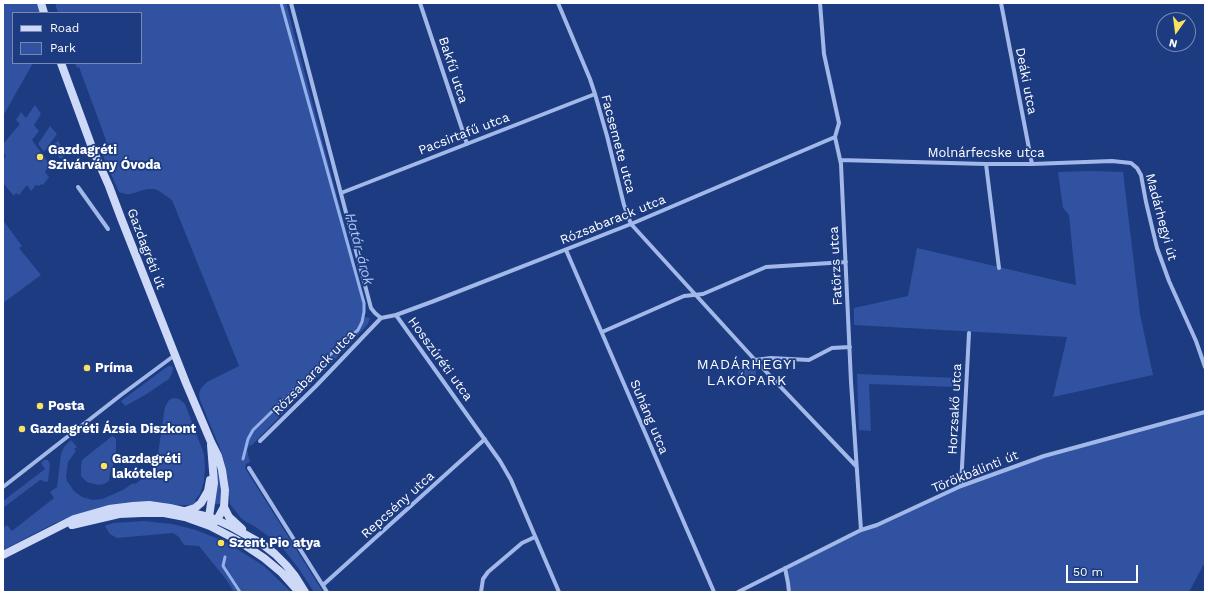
<!DOCTYPE html>
<meta charset="utf-8">
<style>
body{margin:0}
#map{position:relative;width:1208px;height:595px;overflow:hidden;background:#1d3b81;font-family:"Work Sans",sans-serif}
canvas{display:block}
.frame{position:absolute;inset:0;border:4px solid #fff;pointer-events:none}
.legend{position:absolute;left:12px;top:12px;width:130px;height:52px;box-sizing:border-box;background:#1d3b81;border:1px solid #7789b3;margin:0;padding:5px 7px;list-style:none;font-size:12px;color:#fff}
.legend li{display:flex;align-items:center;gap:8px;height:20px}
.legend b{width:20px;border:1px solid #7789b3}
.north{position:absolute;left:1156px;top:12px;width:40px;height:40px;box-sizing:border-box;background:#1d3b81;border:1px solid #7789b3;border-radius:50%;rotate:194deg;font-size:11px;font-weight:700;line-height:16px;text-align:center;color:#fff}
.north::after{content:'';display:block;margin:auto;width:14px;height:18px;background:#fae260;clip-path:polygon(50% 0,100% 100%,50% 72%,0 100%)}
.scale{position:absolute;left:1066px;top:565px;width:72px;height:18px;box-sizing:border-box;border:2px solid #fff;border-top:0;padding-left:5px;font-size:12px;line-height:14px;white-space:nowrap;color:#fff;-webkit-text-stroke:3px #1d3b81;paint-order:stroke}
</style>
<div id="map">
<canvas width="1208" height="595"></canvas>
<div class="frame"></div>
<ul class="legend">
<li><b style="height:5px;background:#cdd9f7"></b>Road</li>
<li><b style="height:11px;background:#3052a0"></b>Park</li>
</ul>
<div class="north">N</div>
<div class="scale">50 m</div>
</div>
<script>
const ctx = document.querySelector('canvas').getContext('2d');
ctx.lineJoin = 'round';
function paint(path, color) { ctx.fillStyle = color; ctx.fill(path, 'evenodd'); }
const shape = rows => new Path2D(rows.map(r => 'M' + r).join(''));
function stroke(path, color, width, dash) { ctx.strokeStyle = color; ctx.lineWidth = width; ctx.lineCap = dash ? 'butt' : 'round'; ctx.setLineDash(dash || []); ctx.stroke(path); }
function label(font, color, halo, rows, align = 'center') {
  ctx.font = font + ' "Work Sans",sans-serif'; ctx.lineWidth = 3.5; ctx.setLineDash([]); ctx.textBaseline = 'middle'; ctx.strokeStyle = halo; ctx.fillStyle = color; for (const [text, x, y, turn = 0] of rows) {
    ctx.save(); ctx.translate(x, y); ctx.rotate((+turn || 0) * Math.PI / 180); ctx.textAlign = isNaN(turn) ? turn : align; if (halo) ctx.strokeText(text, 0, 0); ctx.fillText(text, 0, 0); ctx.restore();
  }
}
paint(shape([
 [3,3,37,3,40,13,13,13,13,63,33,63,3,116],
 [55,3,286,3,353,257,351,257,364,303,364,312,363,317,370,318,368,324,349,345,252,445,249,446,247,450,250,462,246,464,245,468,323,592,314,592,299,569,285,551,271,538,254,526,246,522,240,517,230,504,228,481,224,461,219,446,200,400,199,394,201,388,207,382,239,366,172,200,159,191,154,189,147,189,130,194,126,194,119,192,99,147,105,145,106,140,79,67,77,68,75,63,141,63,141,13,58,13],
 [35,105,41,114,34,125,39,131,32,140,50,165,45,172,49,177,43,185,42,184,39,186,36,185,31,191,27,185,19,195,16,193,14,196,3,183,3,161,6,156,3,152,3,144,20,124,16,120,21,112,26,118],
 [50,126,57,134,44,152,38,144],
 [58,141,67,154,60,159,51,146],
 [1091,171,1123,172,1140,314,1153,375,1053,397,1067,337,854,325,854,308,908,296,917,248,1076,285,1069,215,1063,208,1058,172],
 [3,220,22,246,19,248,41,275,3,303],
 '738 373a9 9 0 1 1 18 0a9 9 0 1 1-18 0Z',
 [168,366,172,366,173,368,172,373,169,379,145,395,125,406,121,401],
 [857,374,958,378,958,387,869,384,871,431,859,430],
 [174,398,179,399,185,404,204,454,205,467,204,481,200,494,195,500,196,503,192,505,177,505,159,503,79,514,55,523,3,550,3,528,7,525,12,531,54,498,50,492,57,487,61,454,64,447,71,440,77,447,74,449,76,451,68,462,66,476,67,481,74,491,82,497,93,500,102,499,123,490,133,483,135,484,150,473,157,462,161,433,163,433,164,426,162,426,165,407,169,400],
 [1205,412,1205,562,1189,592,789,592,785,568,861,530,877,525,961,486,1044,456],
 [113,436,116,439,116,451,113,467,111,467,109,481,104,484,98,485,87,482,81,476,81,466,82,460,111,437],
 [44,460,48,460,50,464,48,481,47,482,40,480,3,508,3,501,45,469,41,463],
 [217,471,219,471,221,487,220,504,214,504],
 [144,521,172,524,196,530,226,542,264,566,291,592,234,592,225,578,199,546,184,545,179,537,173,533,117,538,110,534,105,526,113,523]
]), '#3052a0');
stroke(shape([
 [243,459,248,439,253,430,333,352,358,330,362,322,364,312,364,303,281,3],
 [225,557,223,566,225,569,240,592]
]), '#95b1eb', 3);
stroke(shape([
 [291,3,371,308,375,313,381,318,396,315,500,461,511,480,559,592],
 [420,3,467,144],
 [558,3,590,79,595,94,607,136,624,205,631,224,755,360,856,466],
 [820,3,824,54,839,123,835,137,841,164,851,382,861,530],
 [1001,3,1032,164],
 [840,160,986,164,1032,164,1112,161,1131,163,1137,168,1141,175,1146,202,1157,248,1169,281,1196,341,1205,367],
 [986,164,999,268],
 [78,187,108,229],
 [341,193,595,94],
 [566,250,714,592],
 [396,315,434,301,631,224,835,137],
 [602,332,684,296,703,294,766,267,846,262],
 [755,360,771,358,809,360,832,348,850,347],
 [260,441,316,386,381,318],
 [249,468,327,592],
 [961,486,969,333],
 [3,487,121,395,175,355],
 [785,568,788,583,789,592],
 [323,585,485,439],
 [481,592,483,579,488,572,522,543,535,537],
 [738,592,861,530,877,525,961,486,1044,456,1205,412]
]), '#a2b8e9', 4);
stroke(shape([
 [41,3,44,13],
 [61,63,93,150,109,186,121,218,186,383,211,442,218,456,222,470,225,490,224,507,217,520,210,526],
 [224,507,229,517,242,529],
 [185,511,195,508,201,503,208,491,210,480],
 [210,523,209,517,214,483,211,445],
 [72,525,119,514,142,513,164,513,185,517,210,526,237,540,264,558,282,573,299,592],
 [261,543,275,554,286,565,295,576,305,592],
 [3,555,74,519,109,509,133,506,149,505,170,508,209,517,217,520,232,527,264,545]
]), '#cdd9f7', 8);
for (const [x, y, r, color] of [
 [40,157,4,"#fae260"],
 [87,368,4,"#fae260"],
 [40,406,4,"#fae260"],
 [22,429,4,"#fae260"],
 [104,466,4,"#fae260"],
 [221,543,4,"#fae260"]
]) { const dot = new Path2D(); dot.arc(x, y, r, 0, 2 * Math.PI); ctx.fillStyle = color; ctx.fill(dot); stroke(dot, '#1d3b81', 1.5); }
label('13px', '#fff', '#1d3b81', [
 ["Bakfű utca",453,70,72],
 ["Deáki utca",1026,81,79],
 ["Pacsirtafű utca",464,134,-21],
 ["Facsemete utca",618,144,75],
 ["Molnárfecske utca",986,153],
 ["Madárhegyi út",1161,217,75],
 ["Rózsabarack utca",613,220,-22],
 ["Gazdagréti út",146,249,69],
 ["Fatörzs utca",836,266,-93],
 ["Hosszúréti utca",440,359,54],
 ["Rózsabarack utca",314,373,-46],
 ["Horzsakő utca",955,409,-87],
 ["Suháng utca",649,417,67],
 ["Törökbálinti út",975,472,-22],
 ["Repcsény utca",398,505,-42]
]);
label('bold 13px', '#fff', '#1d3b81', [
 ["Gazdagréti",48,150],
 ["Szivárvány Óvoda",48,165],
 ["Príma",95,368],
 ["Posta",48,406],
 ["Gazdagréti Ázsia Diszkont",30,429],
 ["Gazdagréti",112,459],
 ["lakótelep",112,474],
 ["Szent Pio atya",229,543]
], 'left');
label('italic 14px', '#adc3f1', '#1d3b81', [
 ["Határ-árok",359,249,75]
]);
ctx.letterSpacing = '1px';
label('14px', '#fff', '#1d3b81', [
 ["MADÁRHEGYI",747,365],
 ["LAKÓPARK",747,381]
]);
ctx.letterSpacing = '0px';
</script>
